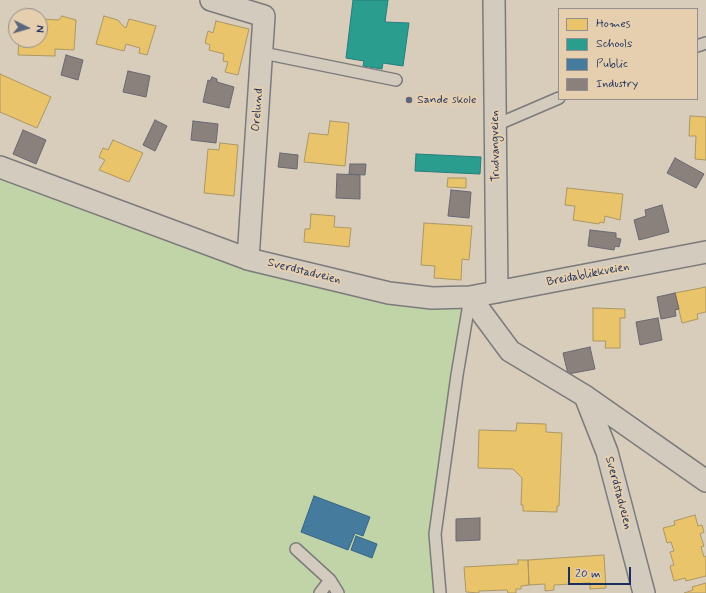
<!DOCTYPE html>
<style>
body{margin:0}
#map{position:relative;width:706px;height:593px;overflow:hidden;background:#d8ccbb;font-family:Mynerve,sans-serif}
canvas{display:block}
.legend{position:absolute;left:558px;top:8px;width:140px;height:92px;box-sizing:border-box;background:#e5cfae;border:1px solid #948f8e;margin:0;padding:5px 7px;list-style:none;font-size:12px;color:#1b2f5e}
.legend li{display:flex;align-items:center;gap:8px;height:20px}
.legend b{width:20px;border:1px solid #948f8e}
.north{position:absolute;left:8px;top:8px;width:40px;height:40px;box-sizing:border-box;background:#e5cfae;border:1px solid #948f8e;border-radius:50%;rotate:95deg;font-size:11px;font-weight:700;line-height:16px;text-align:center;color:#1b2f5e}
.north::after{content:'';display:block;margin:auto;width:14px;height:18px;background:#5d667f;clip-path:polygon(50% 0,100% 100%,50% 72%,0 100%)}
.scale{position:absolute;left:568px;top:567px;width:63px;height:18px;box-sizing:border-box;border:2px solid #1b2f5e;border-top:0;padding-left:5px;font-size:12px;line-height:14px;white-space:nowrap;color:#1b2f5e;-webkit-text-stroke:3px #e5cfae;paint-order:stroke}
</style>
<div id="map">
<canvas width="706" height="593"></canvas>
<ul class="legend">
<li><b style="height:11px;background:#e9c46a"></b>Homes</li>
<li><b style="height:11px;background:#2a9d8f"></b>Schools</li>
<li><b style="height:11px;background:#457b9d"></b>Public</li>
<li><b style="height:11px;background:#8a817c"></b>Industry</li>
</ul>
<div class="north">N</div>
<div class="scale">20 m</div>
</div>
<script>
const ctx = document.querySelector('canvas').getContext('2d');
ctx.lineJoin = 'round';
function paint(path, color) { ctx.fillStyle = color; ctx.fill(path, 'evenodd'); }
const shape = rows => new Path2D(rows.map(r => 'M' + r).join(''));
function stroke(path, color, width, dash) { ctx.strokeStyle = color; ctx.lineWidth = width; ctx.lineCap = dash ? 'butt' : 'round'; ctx.setLineDash(dash || []); ctx.stroke(path); }
function label(font, color, halo, rows, align = 'center') {
  ctx.font = font + ' Mynerve,sans-serif'; ctx.lineWidth = 4; ctx.setLineDash([]); ctx.textBaseline = 'middle'; ctx.strokeStyle = halo; ctx.fillStyle = color; for (const [text, x, y, turn = 0] of rows) {
    ctx.save(); ctx.translate(x, y); ctx.rotate((+turn || 0) * Math.PI / 180); ctx.textAlign = isNaN(turn) ? turn : align; if (halo) ctx.strokeText(text, 0, 0); ctx.fillText(text, 0, 0); ctx.restore();
  }
}
paint(shape([
 [0,167,248,259,470,297,435,534,441,593,0,593]
]), '#c1d4a8');
const homes = shape([
 [62,16,76,20,74,50,55,49,55,56,18,55,19,40,40,40,41,19,59,20,62,16],
 [104,16,118,20,123,26,126,28,129,19,156,26,147,55,139,53,140,48,126,44,124,51,96,44,104,16],
 [216,21,249,29,238,75,225,72,228,62,223,61,224,54,209,50,210,45,205,43,208,31,213,33,216,21],
 [0,74,51,97,37,128,0,112,0,74],
 [690,116,706,117,706,160,695,159,696,136,689,136,690,116],
 [330,121,349,123,345,166,304,162,309,133,328,135,330,121],
 [113,140,143,153,129,182,99,170,105,160,99,157,103,148,108,150,113,140],
 [220,143,238,145,234,196,204,193,208,149,219,150,220,143],
 [448,178,466,178,466,188,447,187,448,178],
 [567,188,623,194,620,220,605,216,604,223,600,222,599,224,573,220,575,206,565,205,567,188],
 [311,214,335,216,334,227,351,228,349,247,304,242,305,229,310,229,311,214],
 [424,223,472,226,469,260,462,259,461,280,434,278,435,266,421,265,424,223],
 [706,287,706,312,697,314,698,319,682,323,675,293,706,287],
 [593,308,625,309,625,318,620,318,620,348,605,348,606,341,593,341,593,308],
 [517,423,546,424,546,432,562,433,559,506,557,506,557,512,523,511,523,505,521,505,522,478,513,469,478,468,479,430,516,431,517,423],
 [695,515,698,526,702,525,704,532,700,534,704,546,701,547,704,557,706,556,706,576,686,581,685,578,674,581,670,566,674,565,670,552,674,551,671,542,667,543,663,528,675,525,674,521,695,515],
 [604,555,606,588,590,589,590,583,554,585,554,590,545,591,545,584,529,585,528,560,604,555],
 [518,560,528,560,529,585,521,586,521,589,516,589,516,593,508,593,507,590,479,591,479,593,466,592,464,567,518,564,518,560],
 [706,583,706,593,684,593,693,590,692,587,706,583]
]);
paint(homes, '#e9c46a');
stroke(homes, '#ab9766', 1);
const schools = shape([
 [353,0,388,0,385,22,409,23,403,66,383,63,382,69,363,66,364,61,346,58,353,0],
 [416,154,481,157,480,174,415,171,416,154]
]);
paint(schools, '#2a9d8f');
stroke(schools, '#267c80', 1);
const public = shape([
 [314,496,370,517,363,536,355,533,348,550,301,532,314,496],
 [356,536,377,544,372,558,351,550,356,536]
]);
paint(public, '#457b9d');
stroke(public, '#38648a', 1);
const industry = shape([
 [66,55,83,60,78,80,61,75,66,55],
 [128,71,150,76,146,97,123,92,128,71],
 [212,77,217,79,217,82,234,87,229,108,203,102,208,80,210,81,212,77],
 [155,120,167,126,155,151,143,145,155,120],
 [193,121,218,124,216,143,191,140,193,121],
 [23,130,46,140,36,164,13,154,23,130],
 [280,153,298,155,297,169,278,167,280,153],
 [675,158,704,174,696,188,667,173,675,158],
 [350,164,366,164,365,175,349,174,350,164],
 [337,174,360,175,360,199,336,198,337,174],
 [451,190,471,192,469,218,448,216,451,190],
 [662,205,669,232,639,240,634,220,646,216,645,210,662,205],
 [590,230,616,233,616,238,621,239,619,247,615,246,614,250,588,246,590,230],
 [675,293,679,309,675,310,676,316,661,319,657,297,675,293],
 [658,318,662,340,640,345,636,322,658,318],
 [590,347,595,369,568,374,563,353,590,347],
 [480,518,480,540,456,541,456,519,480,518]
]);
paint(industry, '#8a817c');
stroke(industry, '#696873', 1);
const service = shape([
 [697,46,706,43],
 [263,53,396,80],
 [496,125,559,98],
 [296,549,330,580,338,593],
 [320,593,330,580],
 [440,593,435,534,457,375,470,298]
]);
const minor = shape([
 [211,0,264,16,248,259],
 [494,0,497,292],
 [0,167,248,259,389,293,432,298,470,297,706,252],
 [470,297,510,351,585,396,706,481],
 [585,396,607,452,644,593]
]);
stroke(service, '#7c7b7c', 14);
stroke(minor, '#7c7b7c', 24);
stroke(service, '#d4cbbf', 11);
stroke(minor, '#d4cbbf', 21);
for (const [x, y, r, color] of [
 [409,100,4,"#5d667f"]
]) { const dot = new Path2D(); dot.arc(x, y, r, 0, 2 * Math.PI); ctx.fillStyle = color; ctx.fill(dot); stroke(dot, '#e5cfae', 1.5); }
label('12px', '#1b2f5e', '#e5cfae', [
 ["Sande skole",417,100]
], 'left');
label('12px', '#1b2f5e', '#e5cfae', [
 ["Orelund",258,110,-86],
 ["Trudvangveien",496,146,-91],
 ["Sverdstadveien",304,272,14],
 ["Breidablikkveien",588,275,-11],
 ["Sverdstadveien",618,493,75]
]);
</script>
